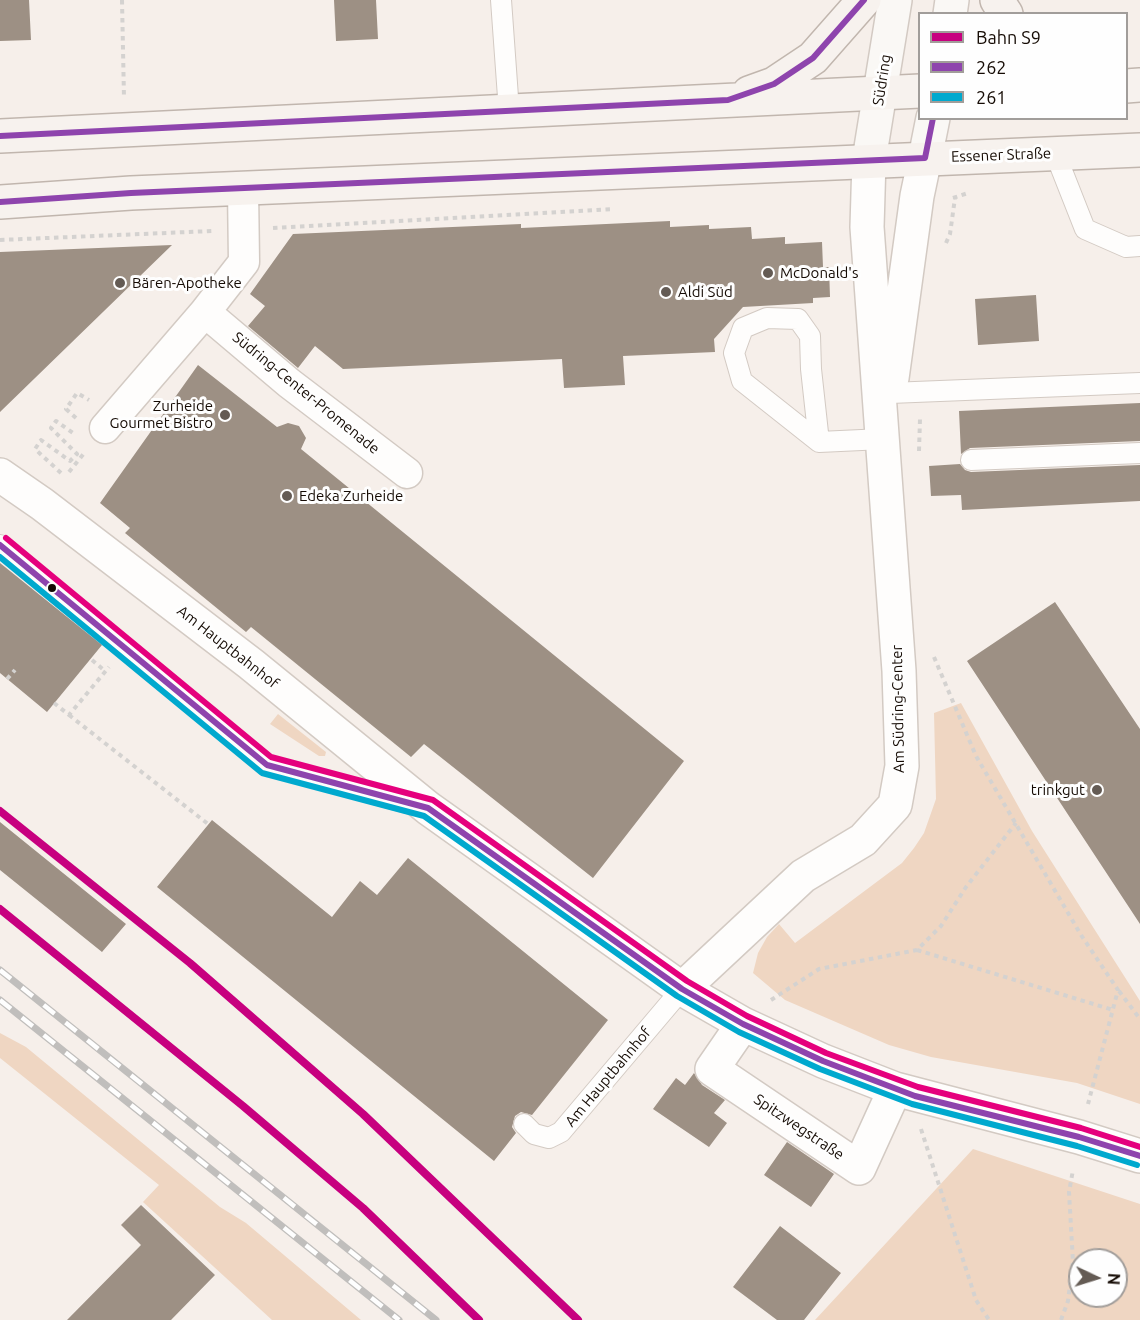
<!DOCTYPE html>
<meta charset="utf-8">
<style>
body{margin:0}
#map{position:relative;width:1140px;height:1320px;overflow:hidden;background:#f6efea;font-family:Ubuntu,sans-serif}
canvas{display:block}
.legend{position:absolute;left:918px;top:12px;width:210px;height:108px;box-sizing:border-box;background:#fefefe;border:2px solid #a19d9a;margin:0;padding:8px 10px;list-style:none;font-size:18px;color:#150b04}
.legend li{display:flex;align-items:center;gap:12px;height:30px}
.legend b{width:30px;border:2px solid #a19d9a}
.north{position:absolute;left:1068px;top:1248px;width:60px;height:60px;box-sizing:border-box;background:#fefefe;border:2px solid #a19d9a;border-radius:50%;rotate:94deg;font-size:16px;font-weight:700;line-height:24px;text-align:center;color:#150b04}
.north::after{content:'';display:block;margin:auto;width:21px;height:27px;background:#645b54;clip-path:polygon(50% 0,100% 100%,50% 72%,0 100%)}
</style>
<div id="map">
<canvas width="1140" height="1320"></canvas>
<ul class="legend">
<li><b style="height:8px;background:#c7007f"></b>Bahn S9</li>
<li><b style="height:8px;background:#8e44ad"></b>262</li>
<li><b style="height:8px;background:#00a9ce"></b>261</li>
</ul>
<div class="north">N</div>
</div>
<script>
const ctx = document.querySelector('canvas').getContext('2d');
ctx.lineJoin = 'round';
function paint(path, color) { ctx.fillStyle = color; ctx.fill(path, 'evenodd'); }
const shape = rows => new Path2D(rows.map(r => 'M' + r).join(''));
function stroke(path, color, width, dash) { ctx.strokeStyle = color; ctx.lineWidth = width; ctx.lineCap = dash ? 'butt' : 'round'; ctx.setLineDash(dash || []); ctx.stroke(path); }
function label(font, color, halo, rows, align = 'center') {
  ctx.font = font + ' Ubuntu,sans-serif'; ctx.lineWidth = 6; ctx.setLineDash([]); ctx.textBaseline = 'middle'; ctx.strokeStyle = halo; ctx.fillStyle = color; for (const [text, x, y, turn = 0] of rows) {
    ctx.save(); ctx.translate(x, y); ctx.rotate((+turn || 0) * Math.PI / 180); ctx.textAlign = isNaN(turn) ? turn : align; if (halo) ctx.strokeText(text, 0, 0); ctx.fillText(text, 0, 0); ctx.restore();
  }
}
paint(shape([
 [961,703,1032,831,1140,1001,1140,1104,1077,1083,931,1057,889,1045,785,1000,753,973,758,953,767,937,779,924,795,943,902,863,914,848,924,833,936,799,934,713],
 [278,714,326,752,325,756,319,756,270,724],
 [0,1033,26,1047,220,1207,246,1223,361,1320,272,1320,143,1202,159,1185,0,1058],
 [973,1149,1140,1204,1140,1320,815,1320],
 [1080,1260,1116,1260,1116,1296,1080,1296]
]), '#efd6c2');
paint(shape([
 [0,0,29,0,31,40,0,41],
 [334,0,376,0,378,39,336,41],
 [670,221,670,227,709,225,709,229,751,227,752,239,785,237,785,244,822,242,823,267,829,267,830,297,813,298,813,303,743,307,714,339,715,352,623,356,625,385,564,388,562,359,343,369,315,346,298,368,248,326,265,306,250,294,293,234,521,224,521,228],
 [172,245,0,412,0,252],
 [1036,295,1039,341,978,345,975,299],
 [198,365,277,427,288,423,299,426,306,438,301,449,684,761,593,878,424,744,411,757,251,627,246,632,125,533,130,528,100,503],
 [1140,403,1140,441,970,448,961,454,959,411],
 [960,464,965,470,971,472,1140,465,1140,501,962,510,961,495,931,496,929,466],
 [0,563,102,645,47,712,0,673],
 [1055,602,1140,729,1140,924,967,661],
 [212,820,332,917,360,881,377,895,408,858,608,1020,532,1115,521,1112,515,1116,512,1127,516,1133,494,1161,157,887],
 [0,822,126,924,102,952,0,870],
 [694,1073,702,1085,725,1100,714,1113,727,1123,709,1147,653,1109,676,1078,685,1085],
 [787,1142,834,1174,811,1207,764,1175],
 [141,1205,215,1275,171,1320,67,1320,141,1245,121,1225],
 [780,1226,841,1273,804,1320,777,1320,733,1287]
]), '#9d9084');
const service = shape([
 [501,0,509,111],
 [1055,153,1085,229,1126,247,1140,246],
 [890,393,1140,383],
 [819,442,811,369,810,336,798,319,767,318,743,328,734,353,742,381,819,442,883,439],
 [971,460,1140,453],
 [0,545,267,765,414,805],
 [524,1124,534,1134,549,1138,561,1132,682,989]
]);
const pedestrian = shape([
 [205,312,244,262,243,189],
 [105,428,205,312,289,383,407,473]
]);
const minor = shape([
 [892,378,917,196,925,158],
 [0,475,42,504,251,664,428,808,682,989,743,1024,823,1061,895,1089,1079,1137,1140,1156],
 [682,989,803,876,863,840,895,805,902,766,899,671,867,227,869,160],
 [743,1024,712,1069,859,1168,895,1089]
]);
const secondary = shape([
 [950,14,952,0],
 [925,158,933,118],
 [869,160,895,0]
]);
const primary = shape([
 [997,0,1006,14],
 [1126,86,1140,85],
 [749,93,774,84,813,58,864,0],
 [0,136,920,91],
 [0,202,131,193,1140,150]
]);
stroke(service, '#d3cac3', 22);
stroke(pedestrian, '#d3cac3', 33);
stroke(minor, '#d3cac3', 36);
stroke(secondary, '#d3cac3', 36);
stroke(primary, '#c1b6ae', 36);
stroke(shape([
 [122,0,124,98],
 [953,198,968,193],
 [273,228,613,209],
 [0,240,212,231],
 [946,243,950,234,955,198],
 [76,418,66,409,77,393,89,400],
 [919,451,920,419],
 [69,472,85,452],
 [61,473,35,449,41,440,70,461,77,454,51,428,56,421,73,433],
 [934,657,976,756,1081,935,1118,990,1088,1104],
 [92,660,105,671],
 [7,679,15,670],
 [54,703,69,715,109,667],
 [69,715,208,824],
 [917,950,1113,1010],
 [1119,991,1140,1019],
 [771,1000,819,969,917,950,941,926,966,887,1016,823],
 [921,1129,976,1300,989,1320],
 [1061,1320,1068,1301,1073,1262,1069,1192,1073,1170]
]), '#d4d2d0', 4, [4.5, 4.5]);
stroke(service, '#fefdfc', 20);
stroke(pedestrian, '#fefdfc', 30);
stroke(minor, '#fefdfc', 33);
stroke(secondary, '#faf8f5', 33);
stroke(primary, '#f7f2ee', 33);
const rail = shape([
 [0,970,436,1320],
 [0,1000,399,1320]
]);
stroke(rail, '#c0bebc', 7);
stroke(rail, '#fefefe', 4.5, [14]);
stroke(shape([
 [0,136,728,100,774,84,813,58,864,0],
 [0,202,131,193,925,158,933,118],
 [0,545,267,765,428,808,682,989,743,1024,823,1061,915,1096,1079,1137,1140,1156]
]), '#8e44ad', 6);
stroke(shape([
 [0,557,262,773,424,816,677,996,739,1032,820,1069,912,1104,1077,1146,1137,1165]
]), '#00a9ce', 6);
stroke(shape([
 [6,538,271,757,433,800,687,981,747,1016,826,1053,918,1087,1081,1128,1140,1147]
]), '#e5007d', 6);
stroke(shape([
 [0,811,190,963,363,1114,578,1320],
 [0,909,243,1106,363,1208,479,1320]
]), '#c7007f', 8);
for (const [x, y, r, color] of [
 [768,273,6,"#645b54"],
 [120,283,6,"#645b54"],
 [666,292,6,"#645b54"],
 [225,415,6,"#645b54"],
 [287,496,6,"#645b54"],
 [52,588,5,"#150b04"],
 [1097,790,6,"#645b54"]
]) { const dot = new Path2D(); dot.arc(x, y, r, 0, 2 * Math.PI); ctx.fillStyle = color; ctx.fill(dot); stroke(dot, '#fefefe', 2); }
label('15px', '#150b04', '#fefefe', [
 ["Südring",882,80,-81],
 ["Essener Straße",1001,155,-2],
 ["Südring-Center-Promenade",306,393,39],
 ["Am Hauptbahnhof",228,647,38],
 ["Am Südring-Center",898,709,-91],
 ["Am Hauptbahnhof",608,1077,-50],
 ["Spitzwegstraße",799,1127,34]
]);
label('15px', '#150b04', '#fefefe', [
 ["McDonald's",780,273],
 ["Bären-Apotheke",132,283],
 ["Aldi Süd",678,292],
 ["Zurheide",213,406,"right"],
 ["Gourmet Bistro",213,423,"right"],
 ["Edeka Zurheide",299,496],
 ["trinkgut",1085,790,"right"]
], 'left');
</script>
